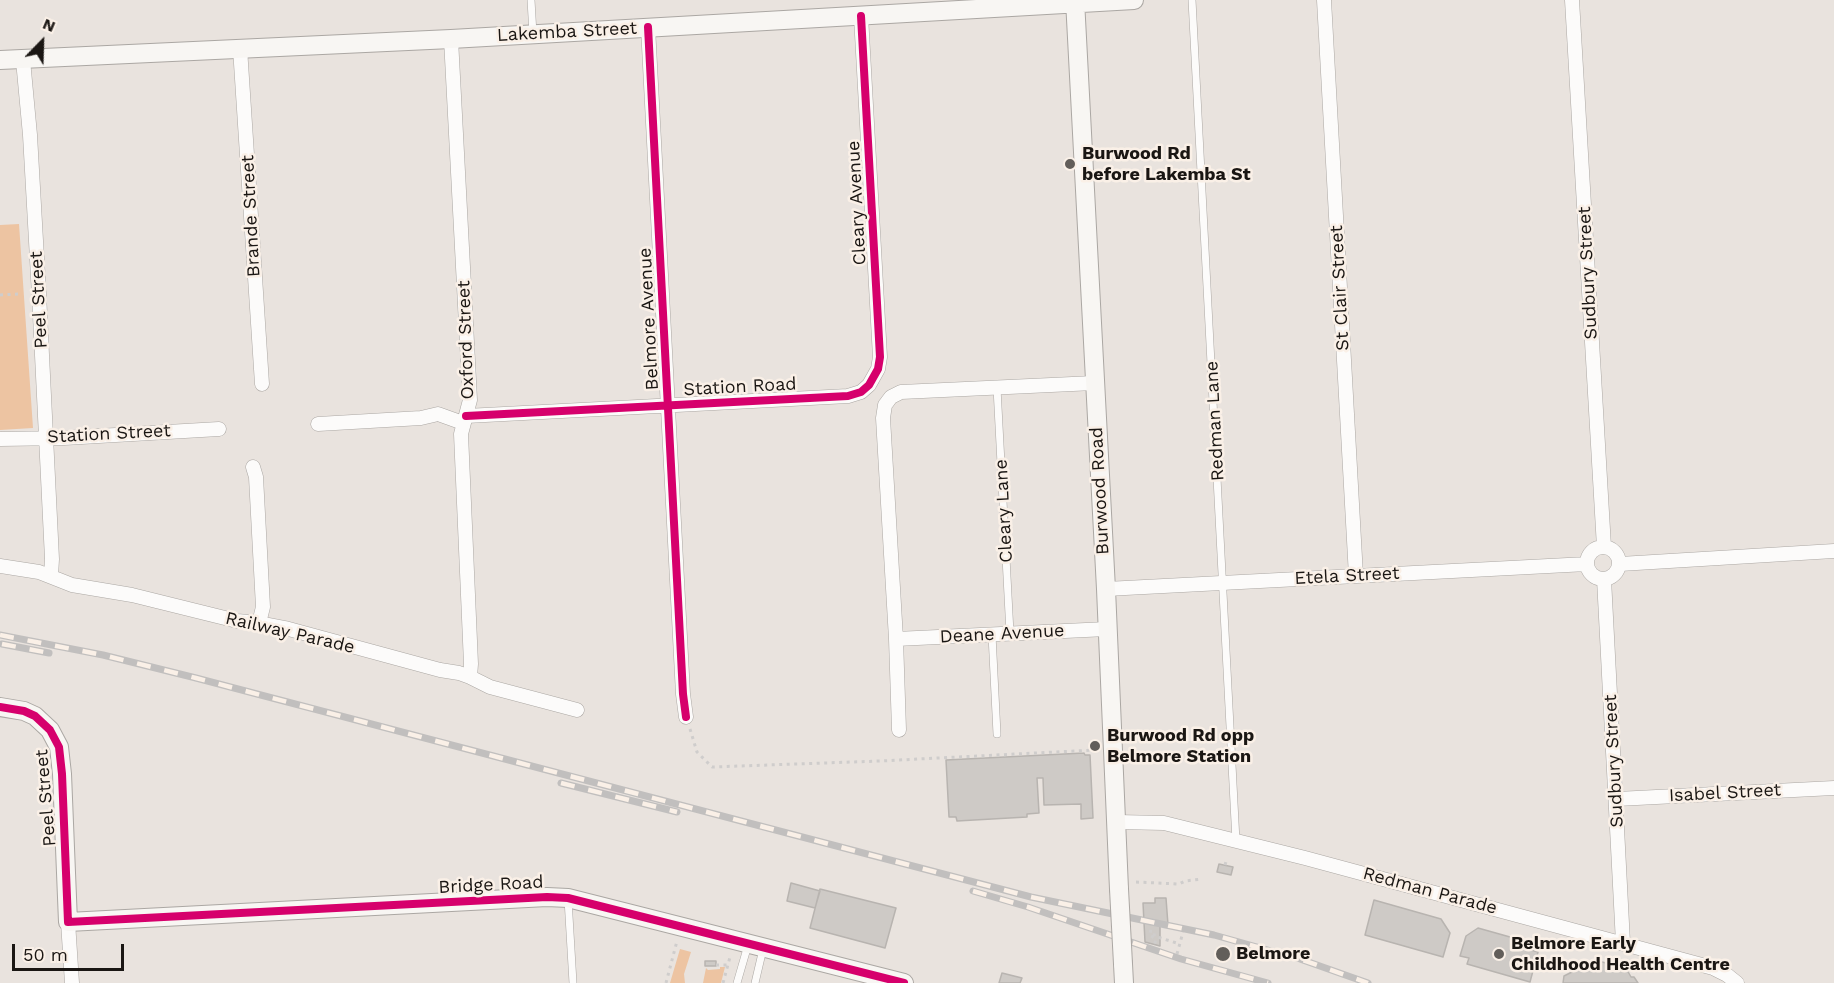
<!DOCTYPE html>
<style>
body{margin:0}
#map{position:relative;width:1834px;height:983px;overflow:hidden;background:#e9e3de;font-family:"Work Sans",sans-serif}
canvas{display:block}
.north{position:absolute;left:12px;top:12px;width:60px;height:60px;-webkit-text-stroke:4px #faf0e7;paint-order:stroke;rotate:23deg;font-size:16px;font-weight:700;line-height:24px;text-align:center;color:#1a1613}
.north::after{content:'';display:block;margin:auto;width:21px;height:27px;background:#1a1613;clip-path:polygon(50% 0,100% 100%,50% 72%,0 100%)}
.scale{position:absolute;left:12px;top:944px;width:112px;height:27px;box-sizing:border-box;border:3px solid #1a1613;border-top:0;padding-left:8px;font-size:18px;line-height:21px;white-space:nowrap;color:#1a1613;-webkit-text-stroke:4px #faf0e7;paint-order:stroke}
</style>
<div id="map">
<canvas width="1834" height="983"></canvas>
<div class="north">N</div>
<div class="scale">50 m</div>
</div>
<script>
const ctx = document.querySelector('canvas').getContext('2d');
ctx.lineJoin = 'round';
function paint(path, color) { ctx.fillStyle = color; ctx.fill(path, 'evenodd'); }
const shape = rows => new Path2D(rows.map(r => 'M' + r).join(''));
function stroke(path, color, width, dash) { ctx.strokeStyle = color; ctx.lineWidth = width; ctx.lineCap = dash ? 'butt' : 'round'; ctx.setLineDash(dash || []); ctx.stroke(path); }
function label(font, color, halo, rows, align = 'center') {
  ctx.font = font + ' "Work Sans",sans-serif'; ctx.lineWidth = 5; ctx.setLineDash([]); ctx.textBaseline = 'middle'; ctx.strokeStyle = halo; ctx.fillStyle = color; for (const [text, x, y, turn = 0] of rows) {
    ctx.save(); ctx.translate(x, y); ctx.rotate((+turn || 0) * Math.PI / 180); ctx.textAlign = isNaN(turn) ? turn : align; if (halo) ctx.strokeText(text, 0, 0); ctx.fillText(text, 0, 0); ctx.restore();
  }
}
paint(shape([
 [19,224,33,428,0,430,0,225],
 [680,949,691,952,684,974,685,983,670,983],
 [720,967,725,967,721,983,703,983,706,968,708,970,720,969]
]), '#edc4a2');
const building = shape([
 [1084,753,1085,755,1090,755,1093,818,1081,819,1081,804,1044,805,1043,778,1037,778,1039,813,1027,814,1027,817,957,821,956,817,949,817,946,760,1084,753],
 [1219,864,1233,867,1231,875,1217,872,1219,864],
 [791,883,820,891,815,908,787,901,791,883],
 [820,889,896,908,885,948,810,928,820,889],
 [1155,898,1166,898,1168,925,1160,925,1160,946,1145,942,1143,903,1155,903,1155,898],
 [1374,900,1441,919,1450,933,1443,957,1365,935,1374,900],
 [1478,928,1510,937,1517,946,1538,952,1530,982,1467,964,1469,958,1460,956,1466,936,1478,928],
 [1594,960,1626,968,1631,977,1634,977,1638,983,1563,983,1564,976,1572,972,1574,962,1586,964,1594,960],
 [705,961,716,961,716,966,705,966,705,961],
 [1002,973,1022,978,1020,983,999,983,1002,973]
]);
paint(building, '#cecac6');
stroke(building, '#b8b4b0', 1.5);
const lane = shape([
 [531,0,533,34],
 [1192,0,1236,841],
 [997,388,1010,633],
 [992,635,997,734],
 [568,899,573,983],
 [737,983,748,945],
 [755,983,763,949]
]);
const street = shape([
 [1324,0,1356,576],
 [1572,0,1604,547],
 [648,27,683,694,686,717],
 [451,39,470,400,461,434,471,664,470,677],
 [240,48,262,384],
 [23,60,30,135,39,294,52,559,51,576],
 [466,416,848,396,861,392,869,385,878,369,880,357,861,16],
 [318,424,421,418,438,414,463,423],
 [0,439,64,438,219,429],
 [253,467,256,477,263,607,259,623],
 '1587 563a16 16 0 1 1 32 0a16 16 0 1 1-32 0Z',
 [1620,564,1834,551],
 [0,566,39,572,72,585,132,595,237,621,259,623,285,628,440,670,459,673,470,677,490,687,577,710],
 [1604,579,1623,943],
 [1106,589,1587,564],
 [896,639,1107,629],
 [899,730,896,639,883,418,885,405,891,397,901,392,1094,383],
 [1617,799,1834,788],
 [1117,822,1164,823,1305,858,1713,968,1727,975,1737,983],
 [68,922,72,983]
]);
const secondary = shape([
 [1075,0,1106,589,1119,889],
 [0,60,451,39,1134,0],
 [0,707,24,711,35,716,50,730,59,747,62,774,68,922,547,897,568,898,904,983],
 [1123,964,1124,983]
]);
stroke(lane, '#aba7a3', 8);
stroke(street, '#aba7a3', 15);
stroke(secondary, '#aba7a3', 20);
stroke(shape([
 [0,295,18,294],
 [690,729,697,752,712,767,880,761,1094,750],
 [1225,865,1227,858],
 [1136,882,1179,884,1185,881,1202,879],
 [1149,931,1155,932,1154,936,1180,944],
 [1151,936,1156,939,1154,946],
 [1177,954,1183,932],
 [716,965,728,965],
 [666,983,677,941],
 [723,983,730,957]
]), '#cfcdcc', 3, [3, 4.5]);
stroke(lane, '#fcfbfa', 7);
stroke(street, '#fcfbfa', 14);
stroke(secondary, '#f8f6f3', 18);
const rail = shape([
 [0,635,103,655,196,678,1031,897,1214,935,1300,959,1368,983],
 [2,644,49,653],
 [561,783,677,812],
 [973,891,1028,907,1181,959,1268,983]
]);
stroke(rail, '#c1bfbe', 7);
stroke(rail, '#faf0e7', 4.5, [14]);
const secondaryBridge = shape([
 [1119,889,1123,964]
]);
stroke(secondaryBridge, '#aba7a3', 20, []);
stroke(secondaryBridge, '#f8f6f3', 18);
stroke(shape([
 [648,27,683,694,686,717],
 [466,416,848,396,861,392,869,385,878,369,880,357,861,16],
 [0,707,24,711,35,716,50,730,59,747,62,774,68,922,547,897,568,898,904,983]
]), '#d6006c', 8);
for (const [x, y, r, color] of [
 [1070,164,6,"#625e5a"],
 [1095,746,6,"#625e5a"],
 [1223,954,8,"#625e5a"],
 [1499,954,6,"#625e5a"]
]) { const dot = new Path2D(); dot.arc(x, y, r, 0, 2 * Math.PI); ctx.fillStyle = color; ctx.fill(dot); stroke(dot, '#faf0e7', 2); }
label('18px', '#1a1613', '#faf0e7', [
 ["Lakemba Street",567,32,-3],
 ["Cleary Avenue",857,203,-93],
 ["Brande Street",251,216,-93],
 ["Sudbury Street",1588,273,-93],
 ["St Clair Street",1340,288,-93],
 ["Peel Street",39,300,-93],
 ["Belmore Avenue",649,319,-93],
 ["Oxford Street",466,340,-92],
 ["Station Road",740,387,-3],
 ["Redman Lane",1215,421,-93],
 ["Station Street",109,434,-3],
 ["Burwood Road",1100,491,-93],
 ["Cleary Lane",1004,511,-93],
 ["Etela Street",1347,576,-3],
 ["Railway Parade",290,633,13],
 ["Deane Avenue",1002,634,-3],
 ["Sudbury Street",1614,761,-93],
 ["Isabel Street",1725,793,-3],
 ["Peel Street",46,798,-95],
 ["Bridge Road",491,885,-3],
 ["Redman Parade",1430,891,15]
]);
label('bold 18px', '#1a1613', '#faf0e7', [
 ["Burwood Rd",1082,154],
 ["before Lakemba St",1082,175],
 ["Burwood Rd opp",1107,736],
 ["Belmore Station",1107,757],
 ["Belmore Early",1511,944],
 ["Childhood Health Centre",1511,965],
 ["Belmore",1236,954]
], 'left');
</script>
